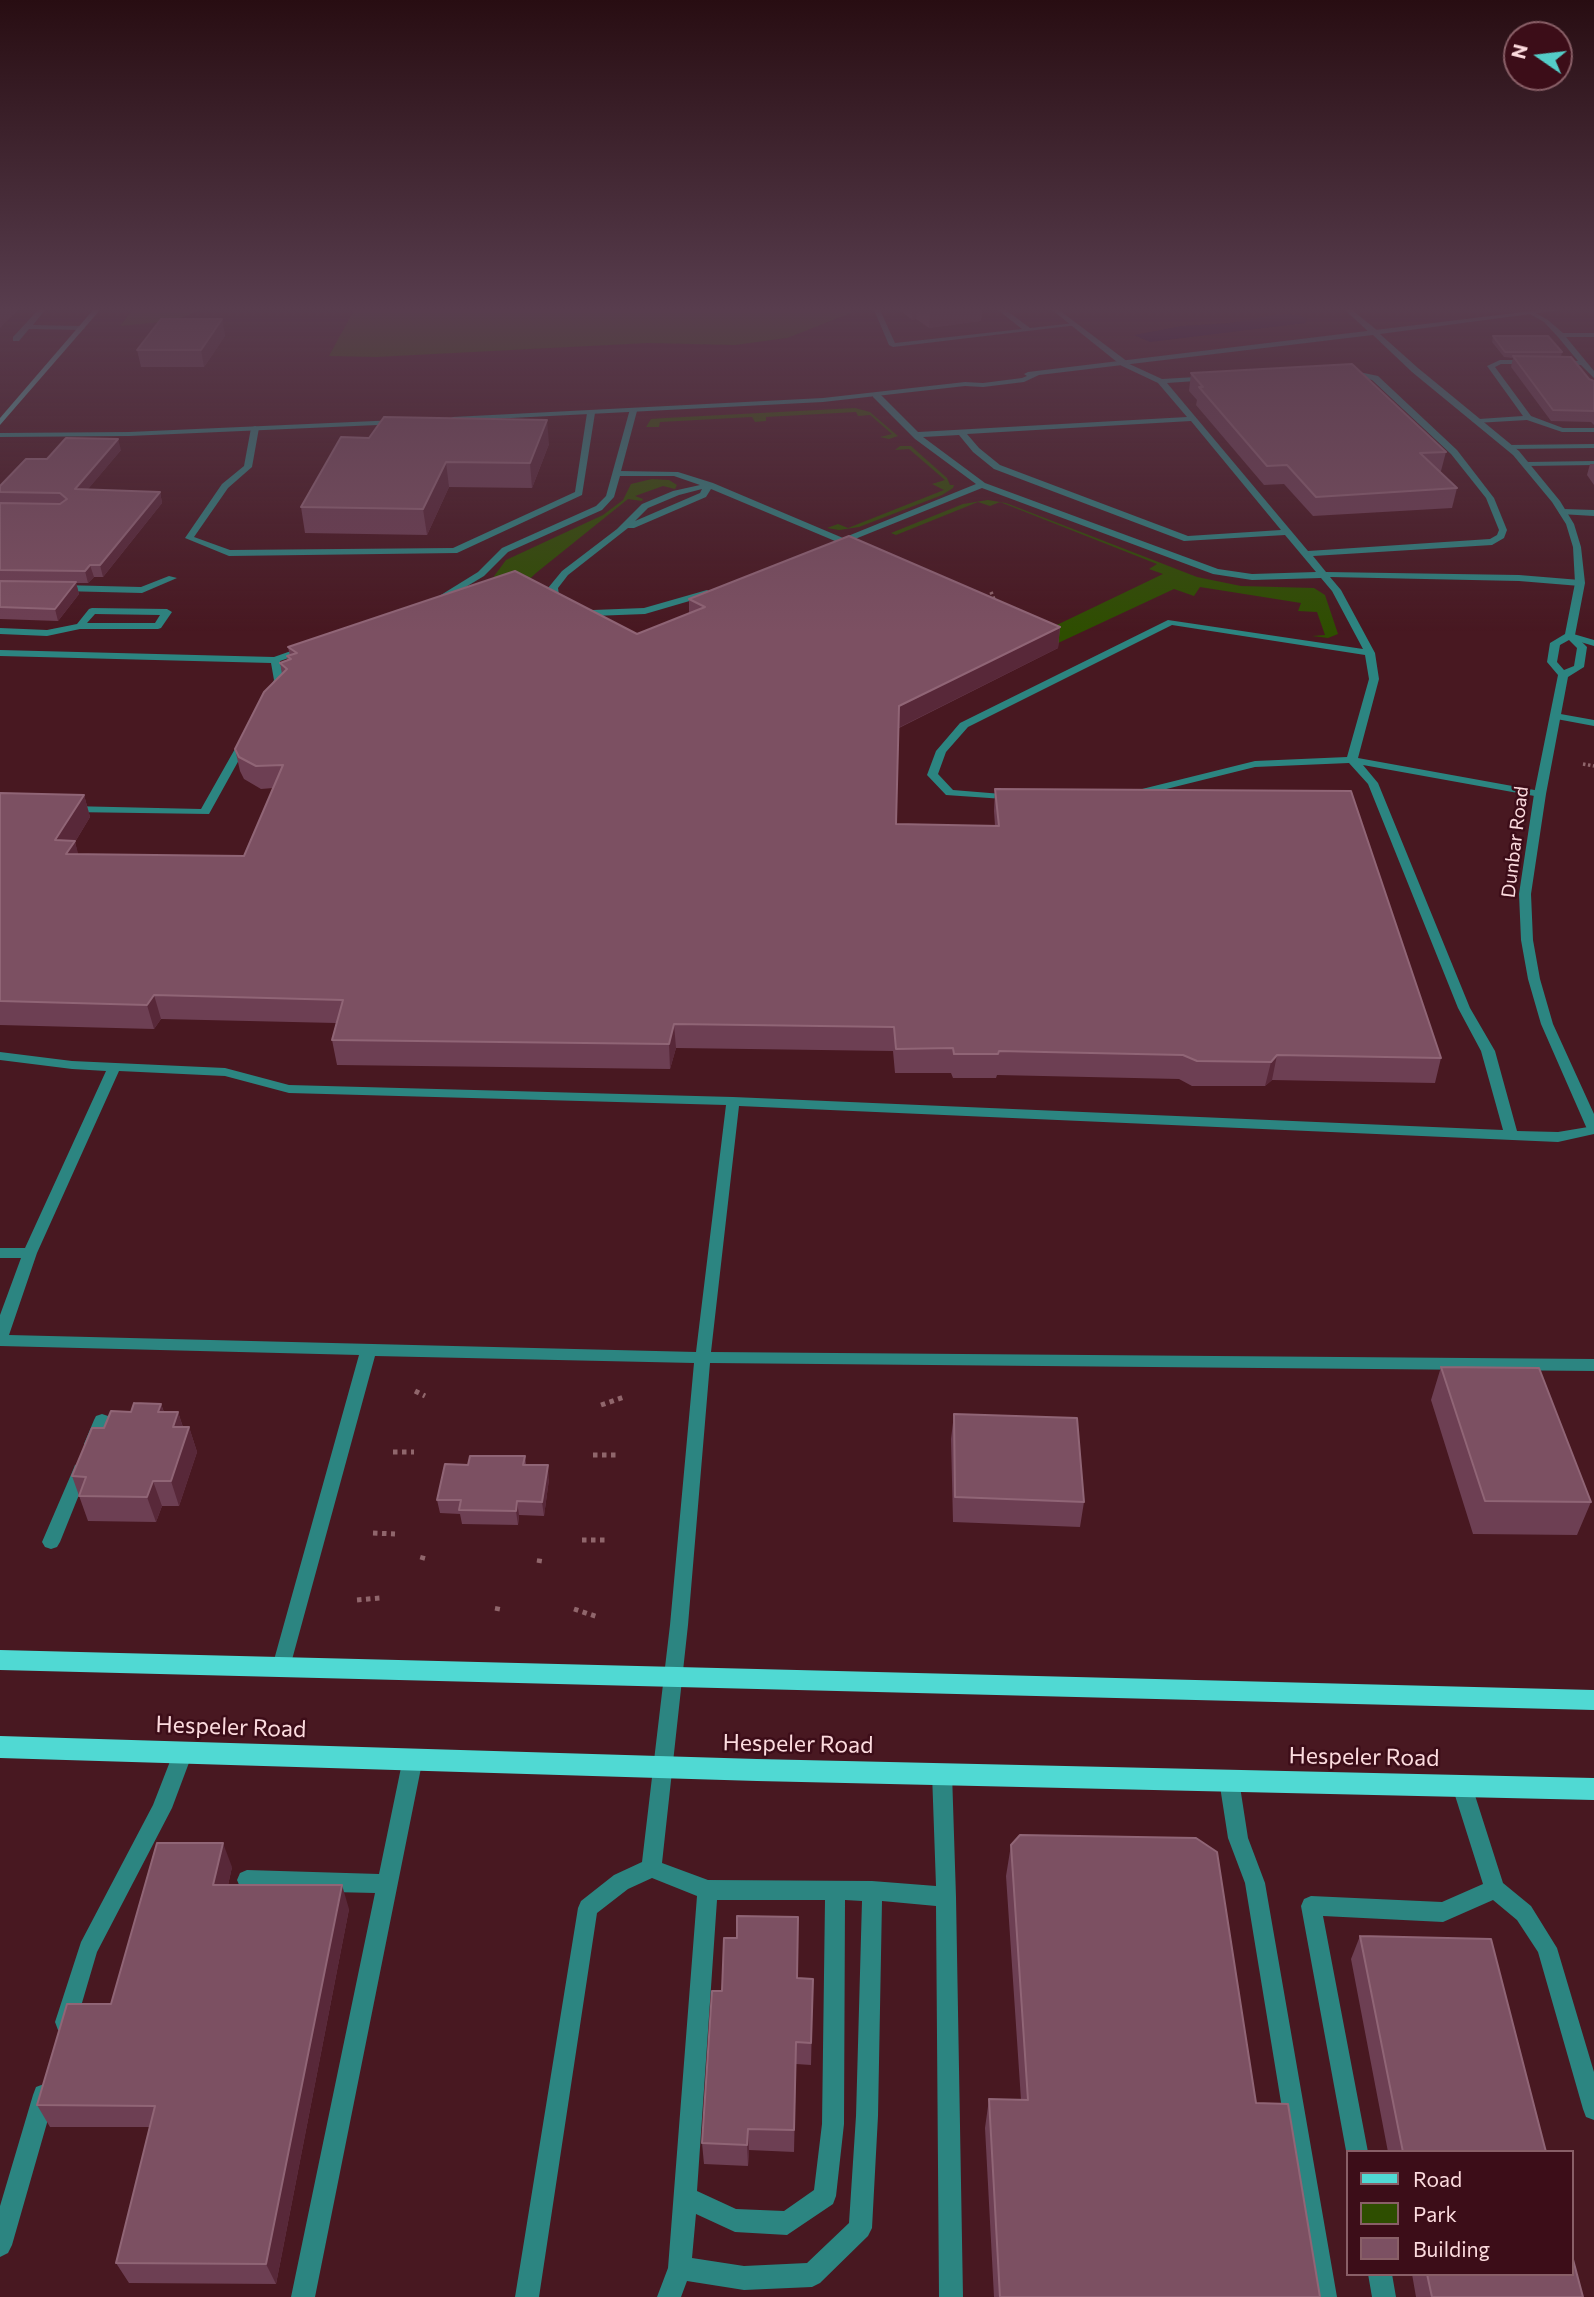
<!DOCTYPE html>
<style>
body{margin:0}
#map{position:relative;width:1594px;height:2297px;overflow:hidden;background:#481821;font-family:Commissioner,sans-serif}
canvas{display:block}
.legend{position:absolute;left:1346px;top:2150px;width:228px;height:126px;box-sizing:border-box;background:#3c0d18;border:2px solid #895f67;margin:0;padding:9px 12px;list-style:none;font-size:21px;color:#fcdbde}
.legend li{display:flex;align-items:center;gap:14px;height:35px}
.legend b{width:35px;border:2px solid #895f67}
.north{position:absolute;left:1503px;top:21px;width:70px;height:70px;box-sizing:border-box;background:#3c0d18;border:2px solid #895f67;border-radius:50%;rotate:284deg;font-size:19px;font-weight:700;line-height:28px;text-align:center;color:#fcdbde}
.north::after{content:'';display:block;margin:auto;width:24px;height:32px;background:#54cdc8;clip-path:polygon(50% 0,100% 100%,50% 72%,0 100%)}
</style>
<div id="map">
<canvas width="1594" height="2297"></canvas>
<ul class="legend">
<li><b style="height:9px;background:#50d9d3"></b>Road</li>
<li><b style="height:19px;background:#2e4e00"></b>Park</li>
<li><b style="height:19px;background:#7c5062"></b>Building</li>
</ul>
<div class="north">N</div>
</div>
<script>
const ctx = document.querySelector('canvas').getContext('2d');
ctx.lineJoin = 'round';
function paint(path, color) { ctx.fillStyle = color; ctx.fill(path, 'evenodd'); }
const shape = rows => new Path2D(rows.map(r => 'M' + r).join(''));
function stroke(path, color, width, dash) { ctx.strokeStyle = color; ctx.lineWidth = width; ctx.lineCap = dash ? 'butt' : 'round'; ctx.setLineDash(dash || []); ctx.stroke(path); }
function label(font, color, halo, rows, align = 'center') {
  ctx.font = font + ' Commissioner,sans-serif'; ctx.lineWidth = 5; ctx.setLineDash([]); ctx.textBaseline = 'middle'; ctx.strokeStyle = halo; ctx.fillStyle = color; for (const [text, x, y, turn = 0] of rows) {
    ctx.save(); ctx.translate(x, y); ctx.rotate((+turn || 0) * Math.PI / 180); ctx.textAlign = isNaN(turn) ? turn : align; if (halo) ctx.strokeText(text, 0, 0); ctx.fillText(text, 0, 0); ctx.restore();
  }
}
paint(shape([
 [133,310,200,310,173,321,120,326],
 [354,310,849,310,851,313,787,338,735,345,648,343,376,357,329,356],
 [855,408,870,412,898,436,889,439,880,437,892,434,870,415,858,416,856,412,766,417,766,421,755,422,752,417,660,422,659,427,646,427,651,419,665,418],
 [900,446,911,446,947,478,950,485,954,485,953,488,942,495,859,527,839,530,827,528,838,524,848,528,944,490,932,484,945,480,909,449,895,450],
 [652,479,669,480,677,485,675,489,663,486,635,496,643,499,642,501,628,499,536,573,517,591,486,587,506,560,603,515,623,500,631,484],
 [988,500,1006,503,1197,577,1241,586,1314,588,1325,595,1338,634,1328,638,1312,636,1325,635,1317,612,1298,611,1301,603,1200,587,1194,596,1174,589,1056,644,1038,634,1163,574,1149,569,1157,564,1000,502,990,506,978,502,896,535,891,533,963,504]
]), '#2e4e00');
paint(shape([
 [1280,314,1299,315,1307,319,1305,323,1150,342,1134,335,1182,326,1230,323]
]), '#240036');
stroke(shape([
 [991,592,994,599],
 [1583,764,1594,766]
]), '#90666c', 3.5, [2.5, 2.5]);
stroke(shape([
 [415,1391,425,1396],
 [601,1405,624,1397],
 [393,1452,414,1452],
 [593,1455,617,1455],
 [373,1533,395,1534],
 [582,1540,605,1540],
 [422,1560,424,1553],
 [539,1563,540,1557],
 [357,1600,380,1598],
 [574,1609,598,1617],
 [497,1611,498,1606]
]), '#90666c', 5, [4.5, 4.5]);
paint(shape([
 [38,310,45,310,33,325,81,326,85,328,81,330,29,329,19,341,13,341,13,337,38,310],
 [874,310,880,310,895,343,1022,329,998,310,1006,310,1030,328,1074,323,1078,325,893,347,889,345,874,310],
 [1530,312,1534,312,1548,320,1563,333,1594,333,1594,337,1566,337,1594,371,1594,378,1581,365,1554,364,1554,360,1557,360,1578,361,1558,337,1544,322,1530,314,1530,312],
 [1500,360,1529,360,1533,362,1529,364,1501,364,1495,367,1531,416,1563,428,1594,428,1594,432,1562,432,1527,420,1476,423,1476,419,1479,419,1523,416,1487,366,1500,360],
 [1125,362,1162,379,1213,376,1214,378,1210,380,1167,383,1308,551,1490,539,1497,535,1499,530,1486,498,1451,454,1372,380,1342,373,1341,371,1345,369,1378,376,1457,450,1494,498,1507,530,1504,538,1492,545,1313,556,1326,572,1519,575,1580,580,1585,583,1580,586,1519,581,1330,577,1341,590,1375,653,1379,679,1358,758,1540,791,1546,794,1540,797,1363,765,1378,783,1470,1008,1495,1051,1517,1131,1558,1132,1594,1126,1594,1134,1558,1142,739,1106,711,1352,1594,1359,1594,1371,710,1363,688,1625,662,1863,708,1880,872,1881,936,1886,932,1773,935,1767,942,1764,949,1767,952,1773,956,1897,963,2297,939,2297,936,1906,882,1901,878,2116,872,2228,868,2236,820,2283,812,2287,744,2290,687,2281,681,2297,657,2297,668,2268,697,1896,652,1878,628,1889,597,1913,539,2297,515,2297,578,1908,581,1901,614,1875,642,1862,670,1625,694,1363,375,1356,290,1667,287,1673,281,1675,275,1673,272,1667,359,1355,0,1346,0,1315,21,1258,0,1258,0,1248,25,1248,106,1071,72,1069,0,1060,0,1052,72,1061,225,1068,289,1085,733,1097,1503,1130,1481,1051,1458,1008,1368,784,1349,763,1255,767,1142,795,1137,792,1138,790,1255,761,1347,757,1369,679,1365,655,1172,625,968,727,946,752,938,774,953,790,1014,795,1020,798,1018,800,946,795,927,775,936,751,960,723,1168,620,1363,649,1332,591,1321,578,1252,580,1213,574,982,488,850,541,849,544,837,546,833,543,835,541,711,489,706,497,634,528,628,528,568,575,558,588,559,595,580,607,593,610,644,608,707,590,712,593,710,595,645,614,593,616,574,611,550,596,548,588,562,571,617,529,642,504,673,491,700,485,674,476,620,476,614,497,602,510,508,552,484,576,444,600,436,598,478,572,502,548,596,506,606,496,630,409,637,411,621,471,678,472,713,483,843,538,976,484,915,439,873,397,873,393,879,393,918,432,1187,417,1158,383,1122,366,1121,364,1125,362],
 [1191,421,1281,530,1188,536,1000,465,979,448,967,434,1191,421],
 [959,435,973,452,994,469,1184,541,1285,535,1316,572,1252,574,1218,569,985,483,923,437,959,435],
 [702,489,700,493,635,521,648,508,679,495,702,489],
 [119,1071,225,1076,289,1093,726,1105,696,1352,9,1335,37,1253,119,1071],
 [717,1900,825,1900,822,2124,814,2190,784,2211,736,2209,697,2191,717,1900],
 [845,1900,862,1901,856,2116,849,2223,807,2263,744,2266,692,2258,696,2214,735,2232,787,2235,833,2204,836,2196,844,2124,845,1900],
 [591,411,595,413,582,495,457,553,229,556,185,538,222,484,244,466,251,428,255,426,259,428,252,467,228,488,194,537,230,550,453,548,575,492,587,413,591,411],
 [1594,444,1594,448,1508,449,1504,447,1508,445,1594,444],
 [1594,461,1594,465,1526,466,1522,464,1526,462,1594,461],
 [1563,509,1594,510,1594,516,1560,514,1559,512,1563,509],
 [169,576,177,578,142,593,61,591,56,588,61,585,141,587,169,576],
 [92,608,167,609,172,612,161,628,158,629,80,629,47,636,0,634,0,628,47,630,77,624,89,609,92,608],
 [95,614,160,615,155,623,87,623,95,614],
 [1570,633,1594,640,1594,646,1567,638,1567,634,1570,633],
 [308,645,313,648,311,650,280,661,284,680,275,697,271,698,266,695,274,680,271,663,0,656,0,650,274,657,308,645],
 [245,737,250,740,209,814,70,812,64,809,70,806,201,809,240,740,245,737],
 [102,1414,108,1416,110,1420,100,1444,98,1449,92,1450,86,1449,84,1444,94,1420,96,1416,102,1414],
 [81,1463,87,1465,89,1470,60,1542,57,1547,51,1549,45,1547,42,1542,73,1470,75,1465,81,1463],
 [183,1743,190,1746,193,1752,172,1808,97,1952,74,2030,66,2033,58,2030,55,2022,81,1942,153,1805,176,1746,183,1743],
 [413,1749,420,1752,423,1758,315,2297,291,2297,375,1893,247,1890,240,1887,237,1880,240,1873,247,1870,379,1874,403,1758,406,1752,413,1749],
 [1229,1771,1236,1774,1239,1780,1248,1838,1265,1883,1337,2297,1313,2297,1245,1883,1228,1838,1219,1780,1222,1774,1229,1771],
 [1462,1777,1469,1780,1472,1786,1503,1883,1531,1906,1557,1948,1594,2072,1594,2120,1586,2117,1583,2109,1538,1952,1517,1920,1493,1900,1443,1922,1323,1916,1368,2152,1347,2152,1347,2156,1301,1906,1304,1899,1311,1896,1442,1902,1483,1884,1452,1786,1455,1780,1462,1777],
 [44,2084,52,2087,55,2095,12,2245,8,2253,0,2257,0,2206,33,2095,36,2087,44,2084],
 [1368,2274,1392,2274,1396,2297,1372,2297,1368,2274]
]), '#2c8581');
paint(shape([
 [1052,310,1059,310,1128,362,1128,366,1122,366,1052,310],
 [1345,310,1352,310,1378,331,1378,335,1372,335,1345,310],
 [1555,713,1594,720,1594,726,1551,718,1550,716,1555,713]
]), '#2c8581');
paint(shape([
 [1540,310,1561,310,1380,334,1418,368,1519,451,1560,501,1574,524,1581,547,1585,583,1575,635,1587,647,1584,667,1568,677,1546,794,1531,894,1533,940,1540,979,1553,1024,1594,1114,1594,1133,1587,1129,1541,1024,1528,979,1521,940,1519,894,1534,794,1558,675,1547,662,1550,643,1565,634,1575,583,1573,547,1566,524,1552,502,1513,455,1412,372,1373,335,1039,375,1024,382,983,387,965,386,823,402,453,421,449,419,453,417,823,398,965,382,983,383,1022,378,1027,376,1024,374,1028,372,1540,310],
 [1569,640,1577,648,1574,666,1564,670,1557,662,1560,645,1569,640],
 [397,420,401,422,400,424,129,436,0,437,0,433,129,432,397,420]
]), '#2c8581');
paint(shape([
 [93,310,100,310,0,425,0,418,93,310]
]), '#4eb3ae');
paint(shape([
 [0,1650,1594,1690,1594,1710,0,1670,0,1650],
 [0,1736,757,1759,1594,1778,1594,1800,757,1781,0,1758,0,1736]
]), '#50d9d3');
paint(shape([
 [900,310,982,310,981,321,929,328,916,319,912,320],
 [222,319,225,336,204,367,141,367,137,350],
 [1493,336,1562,352,1561,357,1589,379,1594,381,1594,425,1591,422,1551,421,1511,367,1513,358,1504,357,1492,342],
 [1191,373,1446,452,1441,471,1438,471,1457,488,1452,508,1313,516,1284,484,1264,485,1196,405,1197,400,1189,391],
 [341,437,549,444,532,488,449,487,427,535,305,533,301,507],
 [121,450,87,490,160,492,162,503,103,577,94,577,88,583,76,583,79,594,58,621,0,619,0,486,47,459],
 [1590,464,1594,464,1594,485,1587,475],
 [689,599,1060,627,1058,648,899,728,896,824,995,826,994,811,995,789,1441,1058,1435,1083,1272,1080,1265,1086,1192,1086,1179,1079,997,1075,996,1078,953,1078,951,1073,895,1073,893,1051,676,1048,670,1069,337,1065,332,1040,336,1023,161,1019,154,1029,0,1025,0,793,84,795,90,817,75,842,78,855,244,856,273,788,261,789,244,779,240,771,235,749,282,674,280,663,287,660,287,656,290,656,288,647,637,634,689,613],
 [1441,1367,1591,1502,1577,1535,1473,1534,1431,1400],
 [161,1404,164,1412,178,1412,183,1427,189,1427,197,1452,179,1506,162,1506,156,1522,88,1521,72,1476,104,1428,131,1412],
 [954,1414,1084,1502,1080,1527,953,1522,951,1439],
 [525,1456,526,1465,549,1479,544,1516,519,1515,518,1525,462,1524,460,1514,440,1513,437,1500,468,1465],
 [1011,1845,1256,2103,1320,2297,994,2297,985,2128,989,2099,1021,2100,1006,1876],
 [232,1867,228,1885,349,1909,276,2284,129,2283,116,2263,150,2127,50,2127,37,2105,111,2004],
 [1360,1936,1546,2152,1388,2152,1351,1959],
 [798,1941,797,1978,813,1979,811,2065,796,2064,794,2152,749,2150,748,2166,704,2164,702,2143],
 [1412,2274,1571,2274,1583,2297,1416,2297]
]), '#6d3f53');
paint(shape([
 [0,310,18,310,0,328],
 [912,310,917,310,916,319,912,320],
 [930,310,982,310,981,321,929,328],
 [222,319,225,336,204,367,201,350],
 [547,420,549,444,532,488,530,463],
 [118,439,121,450,78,501,75,489],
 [446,462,449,487,427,535,423,509],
 [160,492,162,503,103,577,100,565],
 [90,565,94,577,88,583,85,571],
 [76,582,79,594,58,621,55,609],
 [1060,627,1058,648,898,728,899,706],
 [84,795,90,817,75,842,81,864,62,863,55,840],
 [154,995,161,1019,154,1029,147,1005],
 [674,1024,676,1048,670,1069,669,1044],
 [1277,1055,1272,1080,1265,1086,1271,1062],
 [161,1404,169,1429,158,1412],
 [178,1412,186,1437,189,1427,197,1452,179,1506,171,1481,173,1427],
 [548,1465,549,1479,544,1516,542,1502],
 [153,1481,162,1506,156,1522,147,1497],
 [517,1501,519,1515,518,1525,516,1511],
 [223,1843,232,1867,223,1908,213,1885],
 [342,1885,349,1909,276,2284,266,2264],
 [748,2129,749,2150,748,2166,747,2145]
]), '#582839');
const building = shape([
 [161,319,222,319,201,350,137,350,161,319],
 [1493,336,1548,336,1562,352,1505,352,1493,336],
 [1513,356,1571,357,1589,379,1594,381,1594,411,1553,410,1513,356],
 [1352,364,1446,452,1420,453,1457,488,1316,497,1287,465,1267,466,1199,387,1203,387,1191,373,1352,364],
 [384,417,547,420,530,463,446,462,423,509,301,507,341,437,369,438,384,417],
 [66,438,118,439,75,489,160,492,100,565,90,565,85,571,0,570,0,503,60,504,67,499,60,493,0,492,0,486,26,459,47,459,66,438],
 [849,536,1060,627,899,706,896,824,999,826,995,789,1351,791,1441,1058,1277,1055,1271,1062,1197,1061,1183,1055,999,1051,998,1054,954,1054,953,1048,896,1049,894,1027,674,1024,669,1044,332,1040,343,1000,154,995,147,1005,0,1001,0,793,84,795,55,840,75,841,66,854,244,856,283,765,256,766,239,757,235,749,264,692,287,669,280,663,291,659,287,656,297,653,288,647,515,571,637,634,705,607,689,599,849,536],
 [0,581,76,582,55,609,0,607,0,581],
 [1441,1367,1539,1368,1591,1502,1485,1501,1441,1367],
 [134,1403,161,1404,158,1412,178,1412,173,1427,189,1427,171,1481,153,1481,147,1497,79,1496,86,1477,72,1476,92,1428,104,1428,111,1411,131,1412,134,1403],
 [954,1414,1077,1418,1084,1502,955,1497,954,1414],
 [470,1456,525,1456,523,1465,548,1465,542,1502,517,1501,516,1511,459,1510,461,1500,437,1500,445,1464,468,1465,470,1456],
 [1020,1835,1196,1838,1217,1852,1256,2103,1288,2104,1320,2297,1000,2297,989,2099,1028,2100,1011,1845,1020,1835],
 [157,1843,223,1843,213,1885,342,1885,266,2264,116,2263,155,2106,37,2105,67,2004,111,2004,157,1843],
 [737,1916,798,1917,797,1978,813,1979,811,2043,796,2042,794,2130,748,2129,747,2145,702,2143,712,1991,722,1991,724,1938,737,1938,737,1916],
 [1360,1936,1491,1939,1546,2152,1403,2152,1360,1936],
 [1571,2252,1583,2297,1432,2297,1427,2274,1571,2274,1571,2252]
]);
paint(building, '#7c5062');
stroke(building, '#906576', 2);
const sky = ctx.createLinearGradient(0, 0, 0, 632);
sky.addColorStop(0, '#280d12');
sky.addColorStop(0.49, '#583d4e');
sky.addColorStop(1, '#583d4e00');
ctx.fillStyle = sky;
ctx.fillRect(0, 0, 1594, 632);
label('19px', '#fcdbde', '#3c0d18', [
 ["Dunbar Road",1515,842,-83]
]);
label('23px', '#fcdbde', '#3c0d18', [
 ["Hespeler Road",231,1727,2],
 ["Hespeler Road",798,1744,1],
 ["Hespeler Road",1364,1757,1]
]);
</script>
